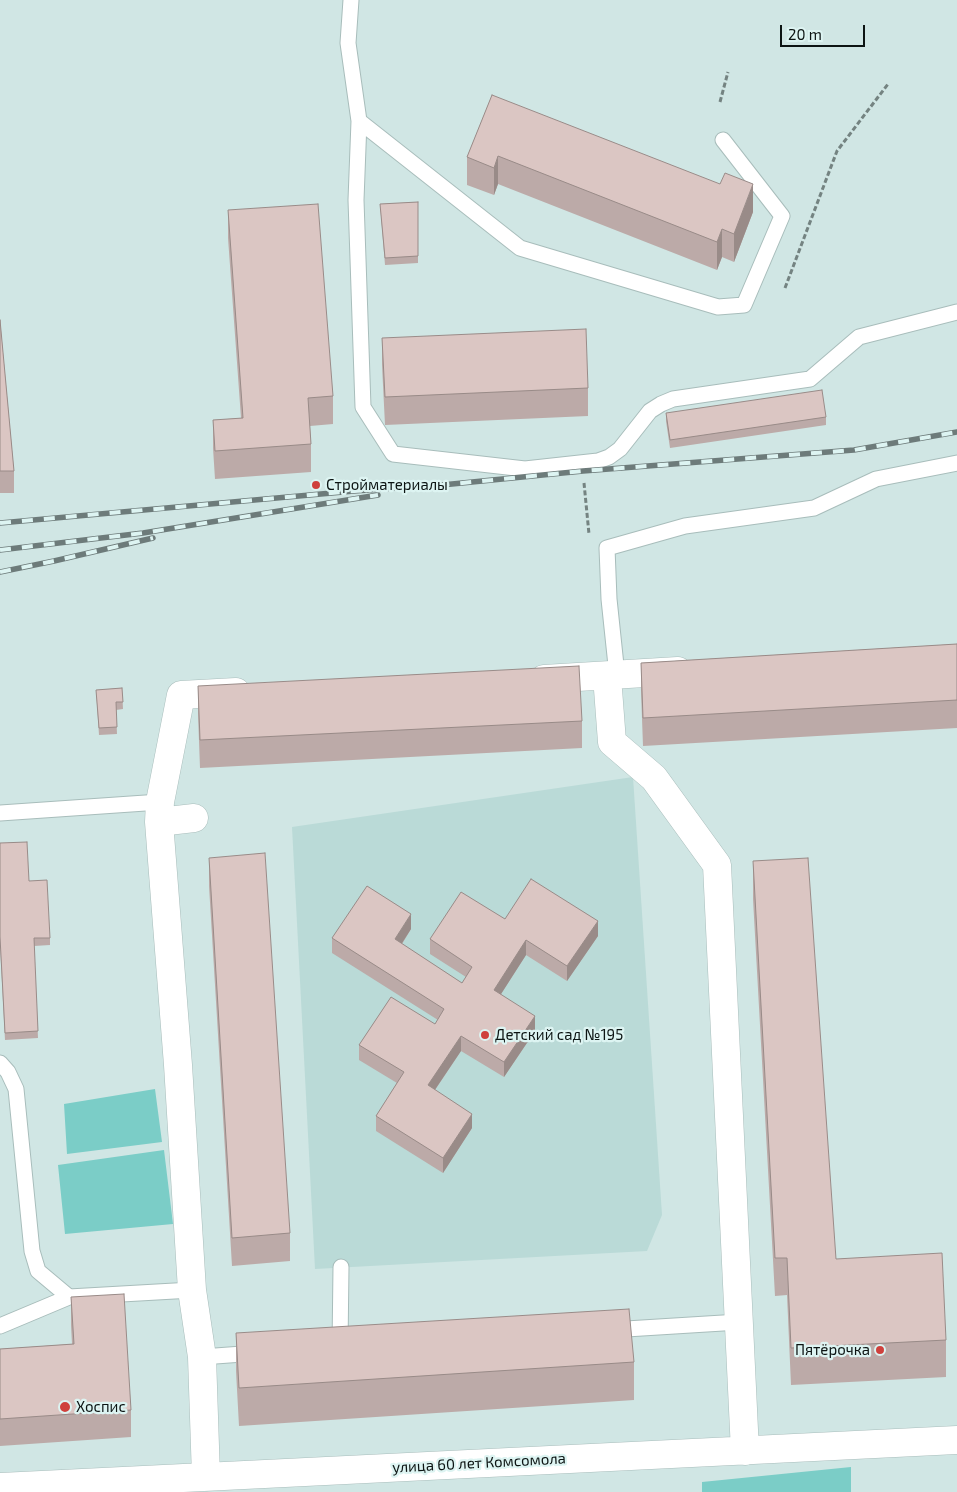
<!DOCTYPE html>
<html>
<head>
<meta charset="utf-8">
<style>
  body { margin:0 }
  #map { position:relative; width:957px; height:1492px; overflow:hidden; background:#d0e6e4; font-family:"Exo 2",sans-serif }
  canvas { display:block }
  .scale { position:absolute; left:780px; top:25px; width:85px; height:22px; box-sizing:border-box; border:2px solid #0c1413; border-top:0; padding-left:6px; font-size:15px; line-height:18px; white-space:nowrap; color:#0c1413; -webkit-text-stroke:4px #ddf4f2; paint-order:stroke }
</style>
</head>
<body>
<div id="map">
<canvas width="957" height="1492"></canvas>
<div class="scale">20 m</div>
</div>
<script>
const ctx = document.querySelector('canvas').getContext('2d');
ctx.lineJoin = 'round';
function paint(path, color) {
  ctx.fillStyle = color;
  ctx.fill(path, 'evenodd');
}
function toPath(rows) {
  const path = new Path2D();
  for (const r of rows) {
    path.moveTo(r[0], r[1]);
    for (let i = 2; i < r.length; i += 2) path.lineTo(r[i], r[i + 1]);
  }
  return path;
}
function stroke(path, color, width, dash) {
  ctx.strokeStyle = color;
  ctx.lineWidth = width;
  ctx.lineCap = dash ? 'butt' : 'round';
  ctx.setLineDash(dash || []);
  ctx.stroke(path);
}
function write(font, color, halo, rows, align = 'center') {
  ctx.font = font + ' "Exo 2",sans-serif';
  ctx.lineWidth = 4.5;
  ctx.setLineDash([]);
  ctx.textBaseline = 'middle';
  ctx.strokeStyle = halo;
  ctx.fillStyle = color;
  for (const [text, x, y, turn = 0] of rows) {
    ctx.save();
    ctx.translate(x, y);
    ctx.rotate((+turn || 0) * Math.PI / 180);
    ctx.textAlign = isNaN(turn) ? turn : align;
    if (halo) ctx.strokeText(text, 0, 0);
    ctx.fillText(text, 0, 0);
    ctx.restore();
  }
}
const built = toPath([
  [633,777,662,1215,647,1251,315,1269,292,827]
]);
const green = toPath([
  [155,1089,162,1142,67,1154,64,1104],
  [164,1150,173,1224,65,1234,58,1165],
  [851,1467,851,1492,702,1492,702,1482]
]);
const path = toPath([
  [720,102,728,72],
  [785,288,837,151,888,84],
  [584,483,589,534]
]);
const lane = toPath([
  [351,0,348,43,359,121,356,200,363,407,393,454,525,469,598,461,609,457,620,449,650,411,661,404,673,399,810,379,859,337,957,312],
  [359,121,520,248,718,307,744,305,782,216,723,140],
  [617,675,609,599,607,548,685,526,814,508,876,479,957,463],
  [0,813,160,802],
  [0,1063,8,1072,16,1089,32,1251,38,1271,69,1297],
  [0,1326,69,1297,192,1290],
  [610,1330,739,1322],
  [340,1347,341,1267],
  [202,1357,256,1353]
]);
const street = toPath([
  [607,676,612,742,654,778,717,865,745,1451],
  [544,679,678,671],
  [159,822,194,818],
  [206,1477,202,1357,192,1290,178,1065,159,822,160,802,181,695,236,692],
  [0,1487,957,1440]
]);
const rail = toPath([
  [0,523,354,491,442,485,583,471,854,450,957,432],
  [0,550,143,533,378,495],
  [0,572,54,561,153,538]
]);
const wall = toPath([
  [492,95,753,212,734,262,722,257,717,270,498,184,494,195,467,185,467,157],
  [418,202,418,263,385,265,380,204],
  [228,210,333,396,333,424,310,426,311,444,311,472,215,479,213,448,213,420,241,418,228,238],
  [0,320,14,471,14,493,0,493],
  [382,338,588,388,588,416,385,425,382,365],
  [666,413,826,417,826,425,670,448,666,421],
  [957,644,957,728,643,746,641,691,641,663],
  [198,686,582,721,582,748,200,768,198,714],
  [122,688,123,709,116,710,117,734,99,735,96,690],
  [0,843,29,881,50,938,50,945,34,946,38,1038,5,1040,0,945],
  [209,858,290,1233,290,1261,232,1266,209,886],
  [753,861,836,1259,946,1340,946,1377,791,1385,787,1295,775,1296,753,899],
  [505,919,598,936,567,981,526,955,501,994,535,1031,504,1077,461,1051,435,1090,472,1128,443,1173,376,1131,376,1116,397,1083,359,1060,359,1045,435,1024,438,1020,332,953,332,938,411,929,402,944,462,983,466,977,430,954,430,939],
  [71,1297,131,1410,131,1437,0,1446,0,1349,72,1344,71,1325],
  [236,1333,634,1362,634,1400,239,1426,236,1371]
]);
const shadedWall = toPath([
  [498,156,498,184,494,195,494,168],
  [753,184,753,212,734,262,734,234],
  [722,229,722,257,717,270,717,242],
  [411,914,411,929,395,954,395,939],
  [598,921,598,936,567,981,567,966],
  [526,940,526,955,494,1005,494,990],
  [535,1016,535,1031,504,1077,504,1062],
  [461,1036,461,1051,428,1100,428,1085],
  [472,1114,472,1128,443,1173,443,1158]
]);
const building = toPath([
  [492,95,720,184,725,173,753,184,734,234,722,229,717,242,498,156,494,168,467,157,492,95],
  [418,202,418,256,385,258,380,204,418,202],
  [318,204,333,396,308,398,311,444,215,451,213,420,243,418,228,210,318,204],
  [0,320,14,471,0,471,0,320],
  [586,329,588,388,385,397,382,338,586,329],
  [822,390,826,417,670,440,666,413,822,390],
  [957,644,957,700,643,718,641,663,957,644],
  [579,666,582,721,200,740,198,686,579,666],
  [122,688,123,702,116,702,117,727,99,728,96,690,122,688],
  [27,842,29,881,47,880,50,938,34,938,38,1031,5,1033,0,937,0,843,27,842],
  [265,853,290,1233,232,1238,209,858,265,853],
  [808,858,836,1259,942,1253,946,1340,791,1348,787,1258,775,1258,753,861,808,858],
  [531,879,598,921,567,966,526,940,494,990,535,1016,504,1062,461,1036,428,1085,472,1114,443,1158,376,1116,404,1072,359,1045,391,997,435,1024,444,1009,332,938,367,886,411,914,395,939,462,983,472,967,430,939,461,892,505,919,531,879],
  [124,1294,131,1410,0,1419,0,1349,74,1344,71,1297,124,1294],
  [629,1309,634,1362,239,1388,236,1333,629,1309]
]);
const markers = [
  [316,485,5,"#cf413d"],
  [485,1035,5,"#cf413d"],
  [880,1350,5,"#cf413d"],
  [65,1407,6,"#cf413d"]
];
const poiNames = [
  ["Стройматериалы",326,485],
  ["Детский сад №195",495,1035],
  ["Пятёрочка",870,1350,"right"],
  ["Хоспис",76,1407]
];
const streetNames = [
  ["улица 60 лет Комсомола",479,1463,-3]
];
paint(built, '#badad7');
paint(green, '#7bcdc7');
stroke(lane, '#a8bdbb', 17);
stroke(street, '#a8bdbb', 29);
stroke(path, '#748381', 3, [5, 2.5]);
stroke(lane, '#fff', 15);
stroke(street, '#fff', 28);
stroke(rail, '#6d7b7a', 5.5);
stroke(rail, '#ddf4f2', 4, [11]);
paint(wall, '#bcaaa8');
paint(shadedWall, '#998b88');
paint(building, '#dbc6c3');
stroke(building, '#998b88', 1);
for (const [x, y, r, color] of markers) {
  const dot = new Path2D();
  dot.arc(x, y, r, 0, 2 * Math.PI);
  ctx.fillStyle = color;
  ctx.fill(dot);
  stroke(dot, '#ddf4f2', 2);
}
write('15px', '#0c1413', '#ddf4f2', poiNames, 'left');
write('15px', '#0c1413', '#ddf4f2', streetNames);
</script>
</body>
</html>
